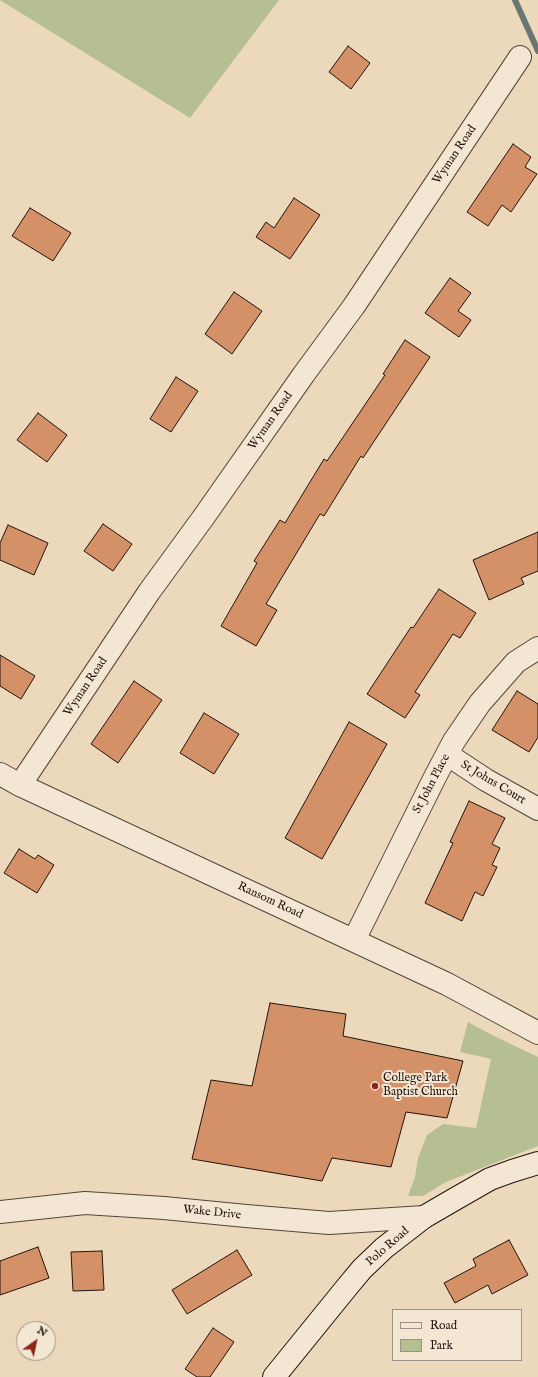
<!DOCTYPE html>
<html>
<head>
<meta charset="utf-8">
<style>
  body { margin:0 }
  #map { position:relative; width:538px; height:1377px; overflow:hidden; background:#ecd8bb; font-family:"IM FELL English",serif }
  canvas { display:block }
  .legend { position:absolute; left:392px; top:1309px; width:130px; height:52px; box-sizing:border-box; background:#f3e6d3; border:1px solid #9f9285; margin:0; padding:5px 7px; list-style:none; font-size:12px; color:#21140f }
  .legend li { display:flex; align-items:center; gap:8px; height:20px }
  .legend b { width:20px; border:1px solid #9f9285 }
  .north { position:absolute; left:16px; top:1321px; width:40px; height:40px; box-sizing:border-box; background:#f3e6d3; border:1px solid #9f9285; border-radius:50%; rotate:33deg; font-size:11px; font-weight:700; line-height:16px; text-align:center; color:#21140f }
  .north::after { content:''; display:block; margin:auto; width:14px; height:18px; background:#8f2418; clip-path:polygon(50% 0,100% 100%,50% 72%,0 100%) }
</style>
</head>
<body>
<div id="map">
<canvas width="538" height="1377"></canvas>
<ul class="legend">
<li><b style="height:5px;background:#f3e6d3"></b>Road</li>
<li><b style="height:11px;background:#b6bf91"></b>Park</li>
</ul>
<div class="north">N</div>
</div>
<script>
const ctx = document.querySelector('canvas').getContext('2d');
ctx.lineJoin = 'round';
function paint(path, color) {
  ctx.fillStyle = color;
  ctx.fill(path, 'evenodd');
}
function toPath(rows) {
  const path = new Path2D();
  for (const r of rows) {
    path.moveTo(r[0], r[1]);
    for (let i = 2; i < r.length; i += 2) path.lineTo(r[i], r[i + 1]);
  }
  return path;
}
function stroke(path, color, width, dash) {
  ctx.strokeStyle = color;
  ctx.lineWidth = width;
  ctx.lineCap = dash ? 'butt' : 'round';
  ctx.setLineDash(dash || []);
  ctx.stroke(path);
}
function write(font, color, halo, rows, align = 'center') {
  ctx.font = font + ' "IM FELL English",serif';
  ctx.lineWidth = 4;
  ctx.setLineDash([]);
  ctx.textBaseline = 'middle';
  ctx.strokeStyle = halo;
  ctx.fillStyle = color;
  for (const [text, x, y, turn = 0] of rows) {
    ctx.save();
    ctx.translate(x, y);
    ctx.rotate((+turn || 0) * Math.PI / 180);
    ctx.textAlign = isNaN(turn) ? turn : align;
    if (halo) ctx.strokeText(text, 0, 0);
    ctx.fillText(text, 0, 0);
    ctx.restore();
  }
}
const green = toPath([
  [0,0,279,0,190,118],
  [468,1022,494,1036,538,1057,538,1146,446,1182,423,1196,408,1196,415,1177,418,1158,427,1135,443,1124,476,1128,491,1059,460,1052]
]);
const stream = toPath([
  [515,0,538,51]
]);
const building = toPath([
  [348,46,370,63,351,89,329,72,348,46],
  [513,144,531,157,525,167,537,174,511,212,502,205,488,226,467,212,513,144],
  [294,198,320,215,290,259,256,237,266,222,274,228,294,198],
  [30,208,71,233,53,261,12,236,30,208],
  [450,278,471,293,458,311,471,320,459,337,425,313,450,278],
  [234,292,262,311,232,354,205,334,234,292],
  [405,340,430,357,363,458,361,456,324,516,320,514,266,604,277,610,256,646,221,626,257,563,254,561,280,520,285,523,324,459,327,461,385,375,383,374,405,340],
  [176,377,198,391,171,432,150,419,176,377],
  [38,413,67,435,47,462,17,440,38,413],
  [103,524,132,544,113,571,84,551,103,524],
  [8,525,48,543,34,575,0,560,0,543,8,525],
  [538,532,538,571,521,578,524,584,489,600,473,560,538,532],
  [439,589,476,613,460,638,453,634,415,692,420,695,405,718,367,694,411,627,413,628,439,589],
  [0,655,35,676,21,699,0,686,0,655],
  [134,681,162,700,118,763,91,744,134,681],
  [517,691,538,704,538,737,529,752,492,730,517,691],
  [204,713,239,734,214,774,180,753,204,713],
  [349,722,387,744,322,859,285,838,349,722],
  [469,801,505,818,492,844,500,848,492,865,497,867,483,896,475,892,462,921,425,903,453,843,450,842,469,801],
  [19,849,35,859,38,855,54,865,37,893,4,873,19,849],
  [270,1003,346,1014,343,1036,463,1061,447,1118,406,1112,391,1167,332,1158,322,1181,192,1159,211,1080,252,1086,270,1003],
  [509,1240,528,1275,492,1294,488,1285,455,1303,444,1283,476,1266,473,1259,509,1240],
  [38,1247,49,1278,0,1295,0,1261,38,1247],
  [237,1250,252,1275,187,1314,172,1290,237,1250],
  [102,1251,104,1290,73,1291,71,1252,102,1251],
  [213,1328,234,1342,210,1377,197,1377,185,1369,213,1328]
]);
const minor = toPath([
  [448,755,486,780,538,809],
  [20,785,149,592,203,518,304,374,354,306,520,57],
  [354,940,435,777,454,741,480,703,516,662,538,648],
  [0,1212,85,1203,164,1208,246,1216,329,1223,424,1217]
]);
const tertiary = toPath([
  [0,774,20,785,447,984,538,1033]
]);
const secondary = toPath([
  [274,1377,347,1287,362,1269,384,1248,424,1217,455,1199,490,1179,512,1171,538,1163]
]);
const markers = [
  [375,1086,4,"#8f2418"]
];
const streetNames = [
  ["Wyman Road",455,155,-56],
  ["Wyman Road",271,421,-55],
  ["Wyman Road",86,687,-56],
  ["St Johns Court",493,783,31],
  ["St John Place",432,784,-62],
  ["Ransom Road",270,901,25],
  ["Wake Drive",212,1213,6],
  ["Polo Road",388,1247,-41]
];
const poiNames = [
  ["College Park",383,1079],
  ["Baptist Church",383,1093]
];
paint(green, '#b6bf91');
stroke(stream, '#697772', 6);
paint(building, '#d49067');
stroke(building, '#21140f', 1);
stroke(minor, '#54453a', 24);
stroke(tertiary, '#54453a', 24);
stroke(secondary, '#21140f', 24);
stroke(minor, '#f3e6d3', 22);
stroke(tertiary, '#f3e6d3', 22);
stroke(secondary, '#f3e6d3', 22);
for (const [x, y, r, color] of markers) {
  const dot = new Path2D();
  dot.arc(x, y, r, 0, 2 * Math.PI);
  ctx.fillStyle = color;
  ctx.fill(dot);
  stroke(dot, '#f3e6d3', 1.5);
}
write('12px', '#21140f', '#f3e6d3', streetNames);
write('12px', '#21140f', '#f3e6d3', poiNames, 'left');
</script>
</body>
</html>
